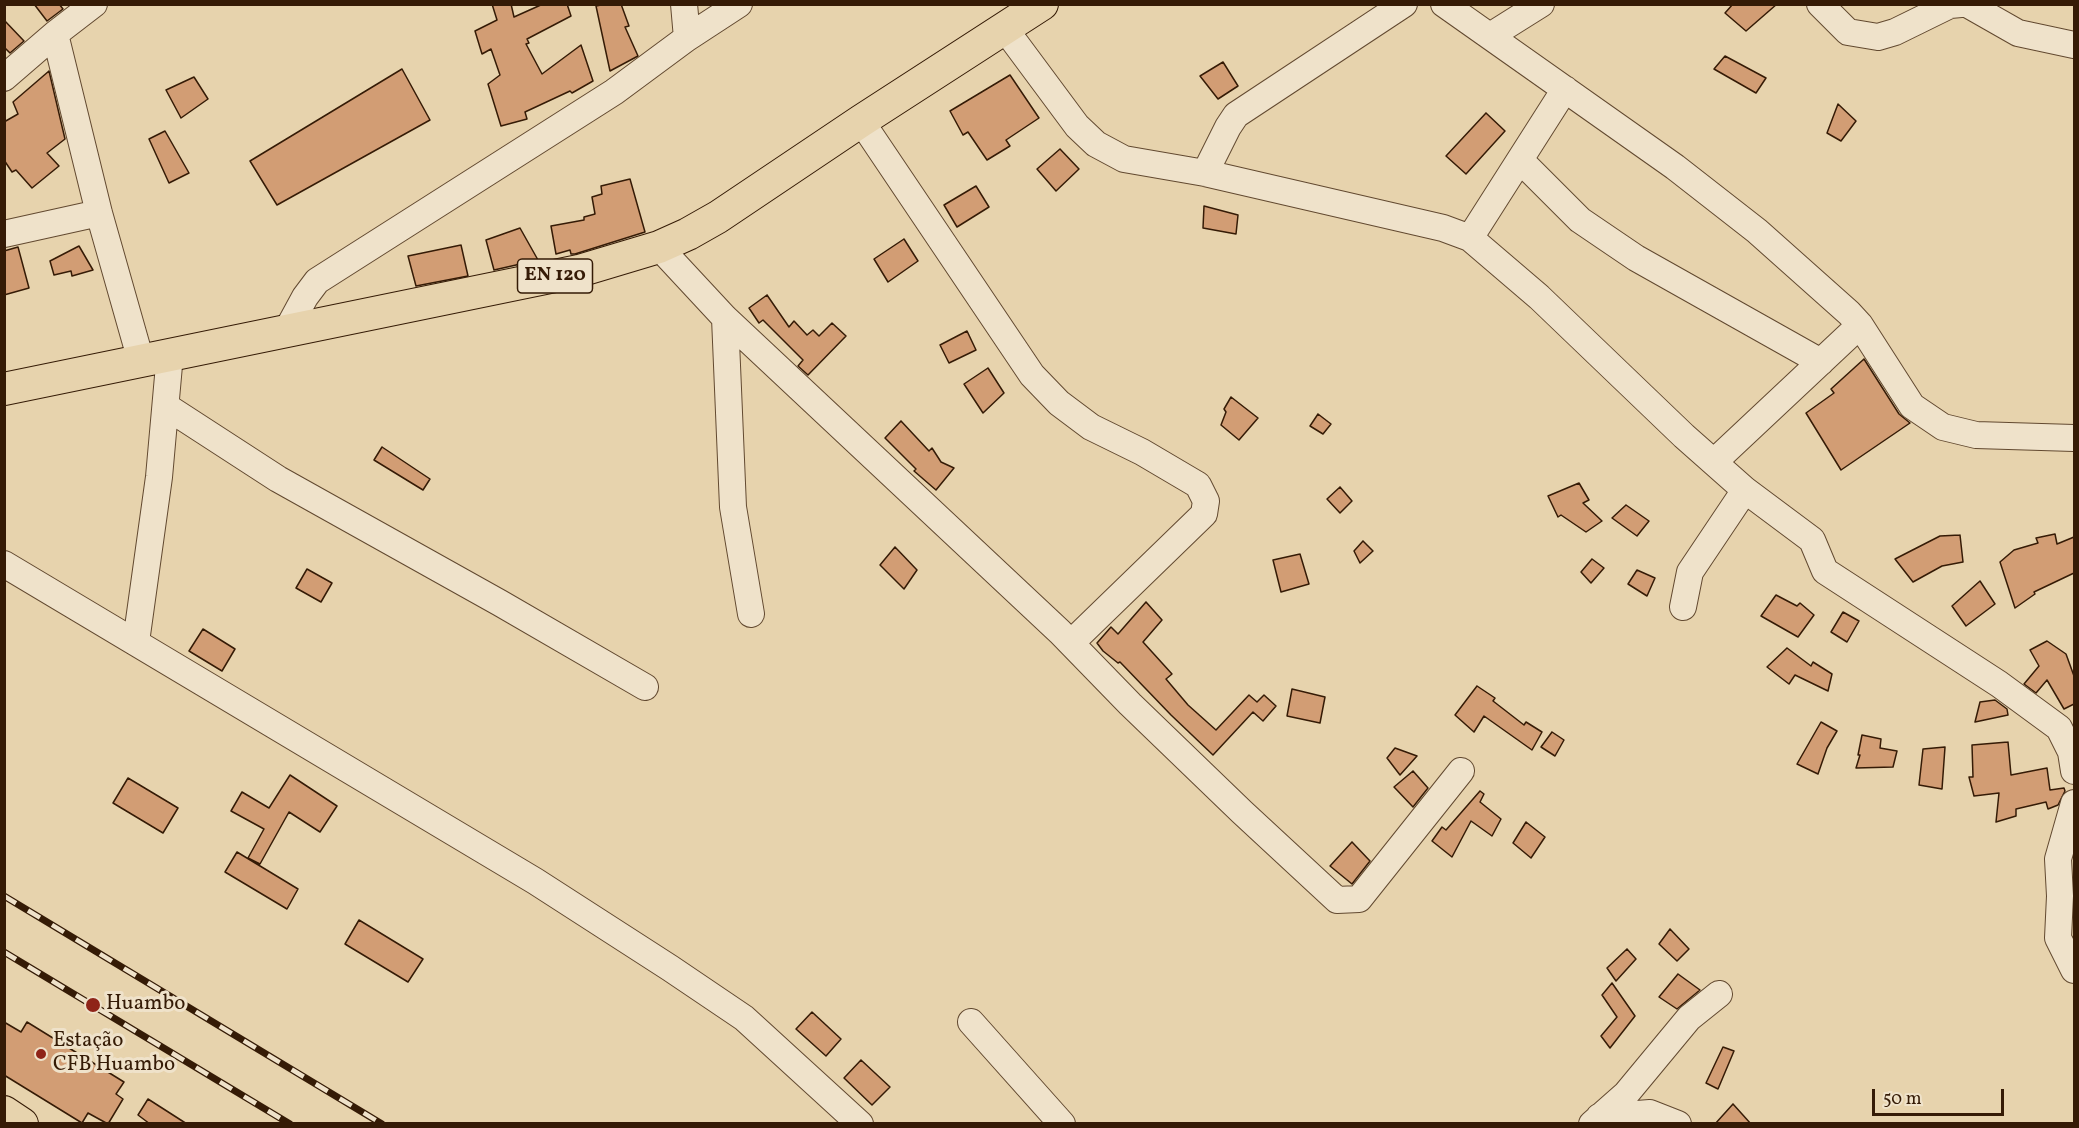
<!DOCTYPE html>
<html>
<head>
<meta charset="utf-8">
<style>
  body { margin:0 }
  #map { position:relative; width:2079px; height:1128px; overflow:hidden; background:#e7d3ad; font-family:Vollkorn,serif }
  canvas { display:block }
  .frame { position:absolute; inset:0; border:6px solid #351b06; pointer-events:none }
  .scale { position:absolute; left:1872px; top:1089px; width:132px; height:27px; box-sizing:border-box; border:3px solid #351b06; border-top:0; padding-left:8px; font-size:18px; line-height:21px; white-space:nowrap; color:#351b06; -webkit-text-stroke:4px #efe2ca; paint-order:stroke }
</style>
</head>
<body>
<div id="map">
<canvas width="2079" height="1128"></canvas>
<div class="frame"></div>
<div class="scale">50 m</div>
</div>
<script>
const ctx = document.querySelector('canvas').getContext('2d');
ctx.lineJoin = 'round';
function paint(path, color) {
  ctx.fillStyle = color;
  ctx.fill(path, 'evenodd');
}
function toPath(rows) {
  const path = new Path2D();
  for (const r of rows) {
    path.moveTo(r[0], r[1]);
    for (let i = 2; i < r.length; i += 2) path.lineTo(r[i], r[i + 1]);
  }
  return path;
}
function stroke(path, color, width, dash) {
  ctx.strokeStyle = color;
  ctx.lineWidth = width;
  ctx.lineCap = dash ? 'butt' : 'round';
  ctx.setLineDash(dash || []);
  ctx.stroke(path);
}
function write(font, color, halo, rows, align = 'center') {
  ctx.font = font + ' Vollkorn,serif';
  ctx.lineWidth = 6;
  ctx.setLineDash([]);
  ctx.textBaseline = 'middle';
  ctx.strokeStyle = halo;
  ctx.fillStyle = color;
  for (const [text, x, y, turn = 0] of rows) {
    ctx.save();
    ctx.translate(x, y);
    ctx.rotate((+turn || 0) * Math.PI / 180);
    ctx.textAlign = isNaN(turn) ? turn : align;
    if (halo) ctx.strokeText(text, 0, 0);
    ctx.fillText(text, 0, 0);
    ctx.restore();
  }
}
const building = toPath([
  [34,4,59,4,63,9,47,21,34,4],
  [492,4,511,4,514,17,543,4,567,4,571,16,527,39,529,43,526,44,542,74,581,45,593,81,572,93,570,91,525,112,527,119,501,126,488,84,500,75,491,49,482,54,475,31,497,20,492,4],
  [606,4,621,4,629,26,625,27,638,56,610,71,596,6,606,4],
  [1733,4,1777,4,1746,31,1725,13,1733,4],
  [4,20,24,41,10,53,4,47,4,20],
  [1725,56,1766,78,1756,93,1714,69,1725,56],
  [1223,62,1238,86,1218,99,1200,76,1223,62],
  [402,69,430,120,277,205,250,161,402,69],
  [49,71,65,139,47,153,59,166,32,188,16,170,12,172,4,160,4,122,18,114,13,102,49,71],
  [1010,75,1039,118,1006,140,1010,146,987,160,968,132,963,135,950,111,1010,75],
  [194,77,208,99,181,118,166,90,194,77],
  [1838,104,1856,121,1841,141,1827,133,1838,104],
  [1486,113,1505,131,1466,174,1446,156,1486,113],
  [165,131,189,173,169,183,149,139,165,131],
  [1060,149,1079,169,1056,191,1037,169,1060,149],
  [630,179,645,232,575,254,571,254,570,250,556,254,551,226,584,220,584,217,595,214,592,197,602,194,601,186,630,179],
  [976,186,989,207,957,227,944,205,976,186],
  [1204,206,1238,215,1236,234,1203,228,1204,206],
  [520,228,538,260,494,270,486,240,520,228],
  [904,239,918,261,888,282,874,259,904,239],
  [461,245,468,276,416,286,408,256,461,245],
  [79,246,93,270,72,276,71,271,54,275,50,261,79,246],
  [18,247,29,288,4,295,4,251,18,247],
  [767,295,789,327,794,321,807,335,813,330,819,336,832,323,846,336,808,375,798,366,803,360,763,320,759,323,749,308,767,295],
  [967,331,976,350,949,363,940,345,967,331],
  [1864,359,1899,414,1910,423,1841,470,1806,413,1834,393,1831,389,1864,359],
  [988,368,1004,393,983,413,964,384,988,368],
  [1231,397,1258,418,1239,440,1221,425,1226,412,1224,409,1231,397],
  [1318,414,1331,424,1323,434,1310,426,1318,414],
  [901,421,929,451,932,448,941,462,954,468,936,490,914,471,916,469,885,438,901,421],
  [382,447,430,479,423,490,374,460,382,447],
  [1579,483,1589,500,1583,503,1602,521,1586,532,1561,515,1558,517,1548,496,1579,483],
  [1340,487,1352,501,1340,513,1327,499,1340,487],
  [1626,505,1649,521,1637,536,1612,518,1626,505],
  [2055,534,2057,544,2074,537,2074,573,2034,592,2035,594,2015,608,2000,562,2014,550,2038,543,2036,538,2055,534],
  [1960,535,1963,562,1942,566,1913,582,1895,559,1940,536,1960,535],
  [1363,541,1373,551,1360,563,1354,551,1363,541],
  [895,547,917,570,904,589,880,565,895,547],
  [1300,554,1309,584,1281,592,1273,560,1300,554],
  [1592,559,1604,568,1591,583,1581,572,1592,559],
  [307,569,332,583,321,602,296,588,307,569],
  [1637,570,1655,578,1647,596,1628,584,1637,570],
  [1980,581,1995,604,1966,626,1952,606,1980,581],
  [1776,595,1797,606,1800,603,1814,615,1798,637,1761,616,1776,595],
  [1146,602,1162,620,1143,642,1172,674,1166,679,1188,705,1216,730,1249,695,1257,702,1264,695,1276,706,1263,721,1253,712,1213,755,1171,715,1120,662,1118,663,1103,651,1097,643,1111,627,1118,634,1146,602],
  [1843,612,1859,621,1847,642,1831,632,1843,612],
  [203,629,235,649,222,671,189,651,203,629],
  [2047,641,2066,654,2074,676,2074,704,2064,709,2047,680,2036,693,2024,684,2039,666,2030,650,2047,641],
  [1787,648,1811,666,1813,662,1832,674,1828,691,1795,675,1789,684,1767,667,1787,648],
  [1477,686,1495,698,1493,701,1524,725,1526,722,1542,732,1532,750,1484,716,1474,732,1455,715,1477,686],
  [1292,689,1325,697,1320,723,1287,716,1292,689],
  [1995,700,2007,709,2008,715,1975,722,1980,702,1995,700],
  [1821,722,1837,731,1827,748,1818,774,1797,764,1821,722],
  [1552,732,1564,740,1555,756,1541,747,1552,732],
  [1862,735,1881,739,1880,748,1897,751,1893,767,1856,768,1860,755,1858,755,1862,735],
  [2008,742,2011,775,2047,768,2050,790,2064,788,2065,791,2058,805,2048,809,2046,802,2016,809,2016,816,1996,822,1999,793,1974,796,1969,777,1973,777,1972,745,2008,742],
  [1945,747,1942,789,1919,785,1923,749,1945,747],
  [1395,748,1417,756,1400,775,1387,758,1395,748],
  [1413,771,1428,788,1413,807,1394,787,1413,771],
  [290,775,337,806,320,832,289,812,260,864,248,858,264,829,231,811,242,792,269,808,290,775],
  [128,778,178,808,163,833,113,803,128,778],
  [1480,791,1484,794,1480,802,1501,819,1492,836,1471,821,1452,857,1432,841,1442,827,1446,830,1480,791],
  [1526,822,1545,837,1531,858,1513,843,1526,822],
  [1352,842,1370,861,1352,884,1330,866,1352,842],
  [237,852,298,889,287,909,225,872,237,852],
  [359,920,423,959,408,982,345,944,359,920],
  [1670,929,1689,949,1677,961,1659,944,1670,929],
  [1627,949,1636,959,1616,981,1607,968,1627,949],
  [1678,974,1700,990,1677,1009,1659,997,1678,974],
  [1612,983,1635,1016,1610,1048,1601,1036,1617,1017,1602,995,1612,983],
  [812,1012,841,1039,826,1056,796,1029,812,1012],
  [4,1022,21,1032,27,1022,124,1082,116,1094,123,1099,108,1124,88,1113,82,1123,4,1075,4,1022],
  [1723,1047,1734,1051,1718,1089,1706,1083,1723,1047],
  [861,1060,890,1087,872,1105,844,1078,861,1060],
  [148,1099,187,1124,150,1124,138,1115,148,1099],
  [1733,1104,1751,1124,1715,1124,1733,1104]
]);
const minor = toPath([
  [684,4,687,38],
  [1444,4,1675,167,1757,231,1849,313,1860,325,1912,406,1943,427,1976,435,2074,438],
  [1820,4,1848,32,1878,37,1895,32,1950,5,1961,4],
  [1967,4,2018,33,2074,45],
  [1005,29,1077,126,1096,144,1124,159,1205,173,1443,228,1470,238,1539,297,1684,436,1745,490,1812,540,1825,571,1999,684,2059,728,2071,752,2074,771],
  [55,34,99,213,141,361],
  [1490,36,1541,4],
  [4,78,55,34,94,4],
  [861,121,1032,375,1059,403,1091,427,1142,452,1198,485,1206,501,1204,514,1071,643],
  [1520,160,1580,220,1636,258,1821,362],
  [1205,173,1228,127,1236,115,1404,4],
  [4,234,99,213],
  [1470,238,1565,89],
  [659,247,725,318,1060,632,1130,704,1242,812,1337,900,1359,899,1461,771],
  [725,318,733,507,751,614],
  [286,332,305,297,317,281,614,92,687,38,739,4],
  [167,407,278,479,500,603,645,687],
  [1714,462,1860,325],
  [4,564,535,881,670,968,744,1018,860,1124],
  [1683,607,1690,572,1745,490],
  [136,642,159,477,170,354],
  [2074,803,2058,859,2060,896,2058,938,2074,970],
  [971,1022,1062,1124],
  [1599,1117,1650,1113,1678,1124],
  [1592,1124,1626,1094,1689,1018,1719,994]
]);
const major = toPath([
  [4,389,579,271,659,247,688,234,718,217,861,121,1042,4],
  [4,1112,22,1124]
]);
const rail = toPath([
  [4,896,382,1124],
  [4,952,290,1124]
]);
const markers = [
  [93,1005,8,"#8f2418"],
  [41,1054,6,"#8f2418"]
];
const shields = [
  [555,276,75]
];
const shieldNames = [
  ["EN 120",555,276]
];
const poiNames = [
  ["Huambo",106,1005],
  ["Estação",53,1042],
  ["CFB Huambo",53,1066]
];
paint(building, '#d29d74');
stroke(building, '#351b06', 1.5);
stroke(minor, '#624930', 28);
stroke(major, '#351b06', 34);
stroke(minor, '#efe2ca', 26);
stroke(major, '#e7d3ad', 32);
stroke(rail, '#351b06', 7);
stroke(rail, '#efe2ca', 4.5, [14]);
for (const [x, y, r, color] of markers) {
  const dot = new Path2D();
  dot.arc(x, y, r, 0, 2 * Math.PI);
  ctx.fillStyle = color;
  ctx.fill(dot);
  stroke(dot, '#efe2ca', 2);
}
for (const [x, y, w] of shields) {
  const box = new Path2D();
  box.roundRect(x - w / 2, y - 17, w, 34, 4.5);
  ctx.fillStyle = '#efe2ca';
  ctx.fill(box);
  stroke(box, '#351b06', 1.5);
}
write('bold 20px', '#351b06', null, shieldNames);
write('21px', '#351b06', '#efe2ca', poiNames, 'left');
</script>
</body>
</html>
